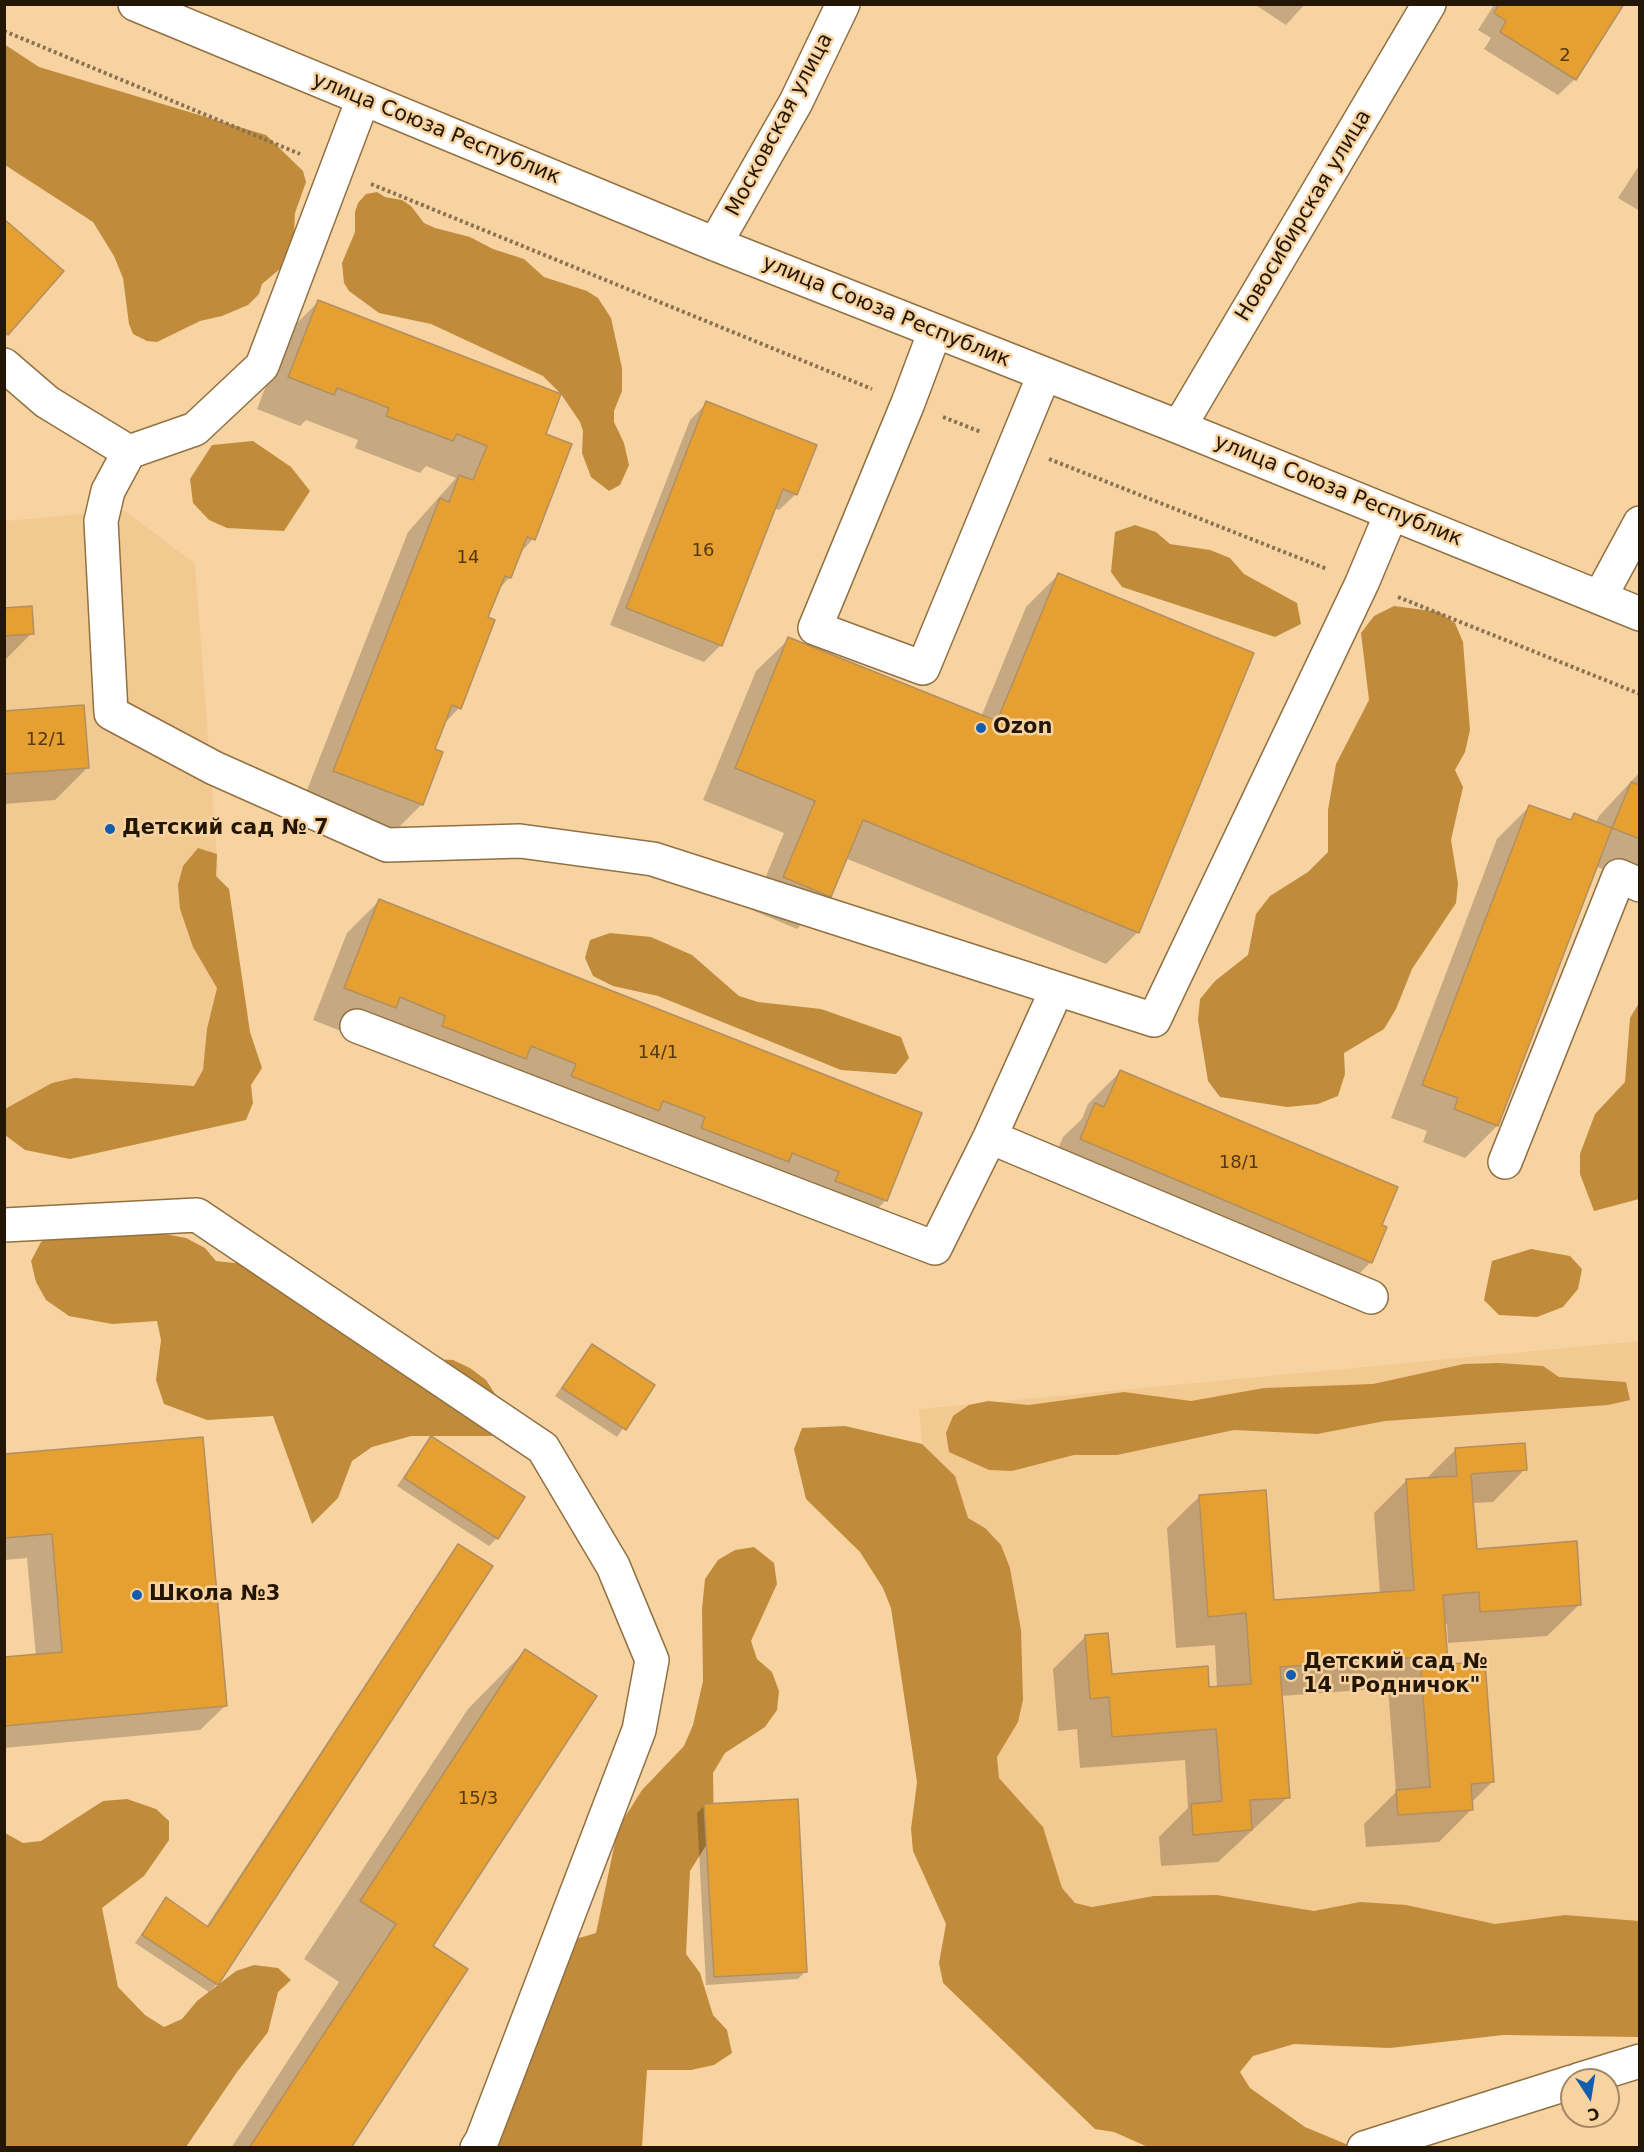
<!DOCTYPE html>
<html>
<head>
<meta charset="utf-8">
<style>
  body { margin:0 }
  #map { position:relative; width:1644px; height:2152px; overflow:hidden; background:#f8d3a2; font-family:"DejaVu Sans",sans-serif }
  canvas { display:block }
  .frame { position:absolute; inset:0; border:6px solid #231604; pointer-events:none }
  .north { position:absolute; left:1560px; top:2068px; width:60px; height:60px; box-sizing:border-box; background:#f8d3a2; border:2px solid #a38763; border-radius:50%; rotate:168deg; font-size:16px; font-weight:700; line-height:24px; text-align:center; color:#231604 }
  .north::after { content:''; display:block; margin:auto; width:21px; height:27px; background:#125dad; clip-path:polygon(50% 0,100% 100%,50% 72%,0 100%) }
</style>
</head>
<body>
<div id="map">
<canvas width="1644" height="2152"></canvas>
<div class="frame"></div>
<div class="north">С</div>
</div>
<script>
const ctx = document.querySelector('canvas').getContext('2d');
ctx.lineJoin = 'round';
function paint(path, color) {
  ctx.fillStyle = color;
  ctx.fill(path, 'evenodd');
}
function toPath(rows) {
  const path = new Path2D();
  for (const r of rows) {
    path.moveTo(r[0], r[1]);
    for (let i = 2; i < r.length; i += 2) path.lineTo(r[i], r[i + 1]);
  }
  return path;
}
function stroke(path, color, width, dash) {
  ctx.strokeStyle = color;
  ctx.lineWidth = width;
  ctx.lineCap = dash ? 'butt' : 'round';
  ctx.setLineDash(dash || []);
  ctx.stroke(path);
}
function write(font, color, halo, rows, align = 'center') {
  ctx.font = font + ' "DejaVu Sans",sans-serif';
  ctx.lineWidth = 5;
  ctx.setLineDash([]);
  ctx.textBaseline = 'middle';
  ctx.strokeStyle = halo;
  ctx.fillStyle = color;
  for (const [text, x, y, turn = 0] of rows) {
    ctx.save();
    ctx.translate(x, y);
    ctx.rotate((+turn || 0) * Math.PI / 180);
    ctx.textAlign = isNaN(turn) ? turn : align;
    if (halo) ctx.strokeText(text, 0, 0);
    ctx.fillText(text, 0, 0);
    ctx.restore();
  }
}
const built = toPath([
  [124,510,195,564,235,1094,5,1113,5,521],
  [1639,1341,1639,1940,974,2003,919,1409]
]);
const forest = toPath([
  [4,44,39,67,266,135,303,171,306,182,295,213,293,253,287,263,262,284,259,294,248,305,222,316,200,321,157,342,147,341,133,334,129,324,123,278,114,256,93,222,5,165],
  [377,192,385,197,402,200,411,206,424,223,435,228,470,237,493,249,524,259,544,277,587,291,598,298,611,318,622,368,622,391,614,411,614,422,624,443,629,465,620,485,609,491,591,477,582,453,583,431,580,422,561,394,543,376,431,324,379,313,349,291,344,283,342,263,355,232,355,212,358,203,366,194],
  [253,441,291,467,310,491,284,531,227,528,209,520,193,503,190,479,212,445],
  [1135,525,1156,532,1170,544,1210,550,1230,558,1244,574,1297,603,1301,624,1275,637,1122,587,1111,572,1115,532],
  [1394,606,1439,612,1455,623,1463,642,1470,730,1465,752,1455,770,1463,787,1451,840,1458,883,1456,903,1412,969,1396,1009,1384,1029,1344,1053,1345,1074,1338,1096,1318,1104,1287,1107,1220,1097,1208,1081,1198,1020,1200,999,1215,981,1248,955,1256,914,1270,896,1308,872,1328,852,1328,810,1336,764,1369,700,1361,633,1374,616],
  [198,848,217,854,216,876,229,889,250,1032,262,1068,251,1085,253,1103,246,1120,70,1159,25,1150,5,1135,5,1109,52,1083,74,1078,194,1086,203,1070,207,1029,217,988,193,947,180,909,178,885,183,866],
  [610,933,651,937,692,955,739,996,758,1002,821,1009,901,1037,909,1058,896,1074,841,1070,658,996,613,986,593,976,585,958,590,940],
  [1639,1003,1639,1199,1594,1211,1580,1174,1580,1154,1595,1114,1625,1082,1630,1018],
  [105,1223,186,1238,205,1248,216,1261,253,1265,407,1358,453,1360,470,1368,486,1380,497,1397,502,1418,497,1436,411,1436,372,1447,352,1461,338,1498,312,1524,273,1416,207,1420,164,1404,156,1380,161,1340,157,1321,112,1324,69,1316,46,1300,36,1282,31,1261,41,1242,59,1233],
  [1531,1249,1570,1256,1582,1269,1578,1289,1563,1307,1537,1317,1499,1315,1484,1300,1492,1261],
  [1499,1363,1543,1366,1559,1377,1626,1382,1630,1400,1608,1405,1385,1421,1317,1434,1234,1430,1117,1455,1074,1455,1012,1471,989,1470,949,1452,946,1433,953,1416,969,1405,988,1401,1029,1405,1124,1392,1191,1401,1264,1388,1373,1384,1464,1364],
  [845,1426,922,1444,955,1476,968,1518,985,1528,1001,1545,1010,1568,1021,1630,1023,1700,1018,1722,997,1757,999,1778,1043,1827,1062,1888,1075,1903,1092,1907,1154,1896,1217,1895,1314,1911,1360,1902,1406,1905,1495,1924,1565,1915,1639,1921,1639,2037,1503,2035,1390,2048,1294,2044,1253,2056,1240,2072,1250,2088,1305,2127,1353,2147,1148,2147,1114,2132,1095,2129,943,1983,939,1963,946,1924,913,1851,911,1829,917,1782,891,1608,883,1588,860,1552,806,1499,794,1449,802,1428],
  [754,1547,774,1563,777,1584,751,1641,757,1659,772,1672,779,1691,777,1710,765,1727,725,1753,713,1773,714,1833,690,1871,686,1954,700,1973,713,2015,727,2030,732,2053,714,2065,691,2070,647,2070,642,2147,481,2148,482,2140,522,2085,559,1944,596,1933,618,1828,642,1790,684,1746,693,1725,703,1681,702,1609,705,1579,718,1560,735,1550],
  [127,1799,156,1809,169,1821,169,1840,144,1876,102,1908,118,1987,145,2015,164,2027,182,2019,197,2001,236,1971,254,1965,278,1968,291,1980,278,1992,268,2032,237,2072,186,2147,6,2148,5,1833,23,1843,41,1841,103,1801]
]);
const shadow = toPath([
  [1254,4,1305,4,1286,25],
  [1622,4,1575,79,1558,95,1484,49,1491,38,1478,30,1494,5],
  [1640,164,1640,211,1618,198],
  [318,302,544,435,533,539,520,553,510,577,498,590,486,618,459,708,444,724,433,750,422,804,390,836,302,803,408,532,456,478,426,466,420,473,355,448,358,440,306,420,300,426,257,409,286,334],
  [707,403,796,494,779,510,774,508,721,645,704,662,610,625,690,420],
  [1058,575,1138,932,1106,964,845,858,830,896,797,929,752,910,784,833,703,800,756,671,789,639,981,717,1026,607],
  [4,610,32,633,4,661],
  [4,712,87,768,55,800,4,804],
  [1640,772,1640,884,1595,866,1497,1126,1465,1158,1423,1142,1427,1131,1391,1118,1497,839,1530,806,1568,821,1574,815,1596,823,1599,816],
  [379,901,920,1114,886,1200,854,1233,313,1020,347,933],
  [1120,1072,1380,1226,1371,1262,1339,1294,1048,1172,1063,1137,1082,1119,1088,1104],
  [592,1345,653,1386,617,1437,555,1396],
  [431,1438,497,1538,489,1546,397,1486],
  [1455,1450,1525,1469,1493,1502,1472,1503,1475,1550,1580,1604,1547,1636,1448,1643,1447,1624,1444,1624,1447,1666,1492,1782,1471,1803,1471,1810,1439,1842,1366,1847,1364,1824,1396,1792,1388,1688,1281,1696,1288,1797,1218,1862,1161,1866,1159,1837,1188,1808,1185,1760,1080,1768,1077,1729,1058,1731,1053,1669,1086,1636,1110,1675,1217,1688,1215,1645,1176,1648,1167,1528,1200,1496,1272,1602,1380,1594,1374,1513,1406,1481,1426,1479],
  [4,1456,225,1706,200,1730,4,1748,4,1659,36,1656,27,1558,4,1560],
  [459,1546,217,1984,209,1992,135,1943,166,1899,206,1927,451,1554],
  [525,1651,431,1947,349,2148,231,2148,339,1982,304,1959,468,1709],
  [705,1805,806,1971,798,1979,706,1985,697,1813]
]);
const building = toPath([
  [1499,4,1624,4,1576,80,1500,32,1506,21,1494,13,1499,4],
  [4,219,64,271,8,335,4,332,4,219],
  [318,300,561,394,546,434,572,444,535,540,527,537,511,578,505,576,488,617,495,620,461,709,452,705,435,749,443,752,423,805,333,771,440,498,449,502,459,475,473,480,487,446,457,434,453,441,386,416,389,408,337,388,334,395,288,377,318,300],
  [706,401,817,445,797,495,783,489,722,646,626,608,706,401],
  [1058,573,1254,653,1139,933,863,820,831,897,783,877,815,801,735,768,788,637,997,721,1058,573],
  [32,606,34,634,4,636,4,608,32,606],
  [84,705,89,768,4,774,4,711,84,705],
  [1631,782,1640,785,1640,839,1612,828,1631,782],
  [1529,805,1571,820,1574,813,1612,828,1498,1126,1454,1109,1458,1098,1422,1085,1529,805],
  [379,899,922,1113,887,1201,835,1181,839,1172,792,1153,789,1162,701,1128,705,1117,663,1101,659,1111,571,1076,576,1064,531,1046,526,1059,442,1026,445,1016,400,997,396,1008,344,988,379,899],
  [1120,1070,1398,1187,1382,1225,1387,1227,1372,1263,1080,1139,1095,1103,1104,1107,1120,1070],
  [592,1344,655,1385,626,1430,562,1388,592,1344],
  [431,1436,525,1497,498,1539,404,1478,431,1436],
  [203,1437,227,1706,4,1726,4,1657,62,1652,52,1534,4,1538,4,1454,203,1437],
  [1525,1443,1527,1470,1471,1474,1477,1549,1577,1541,1581,1605,1480,1612,1479,1592,1443,1595,1448,1664,1485,1662,1494,1782,1471,1784,1473,1810,1398,1815,1396,1790,1430,1787,1420,1657,1280,1667,1290,1798,1250,1800,1252,1830,1193,1835,1191,1804,1222,1801,1216,1729,1112,1737,1109,1697,1090,1699,1085,1635,1108,1633,1112,1674,1208,1666,1209,1687,1251,1684,1246,1613,1208,1617,1199,1495,1266,1490,1274,1600,1414,1590,1406,1479,1457,1476,1455,1448,1525,1443],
  [458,1544,493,1566,218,1985,142,1935,166,1897,208,1927,458,1544],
  [525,1649,597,1696,433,1946,468,1969,351,2148,249,2148,396,1924,360,1901,525,1649],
  [798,1799,807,1972,714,1977,704,1804,798,1799]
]);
const path = toPath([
  [4,31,300,154],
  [371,184,872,389],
  [943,417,981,432],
  [1049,459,1327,569],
  [1398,597,1640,694]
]);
const minor = toPath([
  [135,4,715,244,1179,427,1640,614],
  [363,99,262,366,195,429,129,452,108,491,101,521,111,713,214,768,387,845,520,841,653,859,1154,1020,1362,583,1391,514],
  [715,244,796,102,843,4],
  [935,331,908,403,815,628,923,668,1044,375],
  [4,365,47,402,129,452],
  [1179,427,1429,4],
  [1600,597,1640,523],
  [357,1026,935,1248,990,1137,1057,989],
  [990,1137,1371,1297],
  [1505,1162,1619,876,1640,885],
  [4,1225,197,1215,543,1448,613,1566,652,1660,639,1730,482,2140,477,2148],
  [1578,2080,1640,2061],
  [1364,2148,1572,2082]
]);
const markers = [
  [981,728,6,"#125dad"],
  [110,829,6,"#125dad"],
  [137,1595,6,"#125dad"],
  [1291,1675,6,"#125dad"]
];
const numberNames = [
  ["2",1565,56],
  ["16",703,551],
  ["14",468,558],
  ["12/1",46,740],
  ["14/1",658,1053],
  ["18/1",1239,1163],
  ["15/3",478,1799]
];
const streetNames = [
  ["Московская улица",780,125,-62],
  ["улица Союза Республик",436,129,22],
  ["Новосибирская улица",1304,216,-59],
  ["улица Союза Республик",886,312,22],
  ["улица Союза Республик",1338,491,22]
];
const poiNames = [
  ["Ozon",993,728],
  ["Детский сад № 7",122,829],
  ["Школа №3",149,1595],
  ["Детский сад №",1303,1663],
  ["14 \"Родничок\"",1303,1687]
];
paint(built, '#f3c992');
paint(forest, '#c08b3b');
paint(shadow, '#0003');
paint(building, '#e5a031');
stroke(building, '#b28f61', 1.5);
stroke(minor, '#917042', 36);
stroke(path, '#8a7150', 4, [3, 3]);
stroke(minor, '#fff', 33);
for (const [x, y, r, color] of markers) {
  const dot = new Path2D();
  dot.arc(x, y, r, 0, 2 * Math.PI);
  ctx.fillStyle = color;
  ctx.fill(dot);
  stroke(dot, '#f8d3a2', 2);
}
write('18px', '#54380f', null, numberNames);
write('21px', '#231604', '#f8d3a2', streetNames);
write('bold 21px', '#231604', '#f8d3a2', poiNames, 'left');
</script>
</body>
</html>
